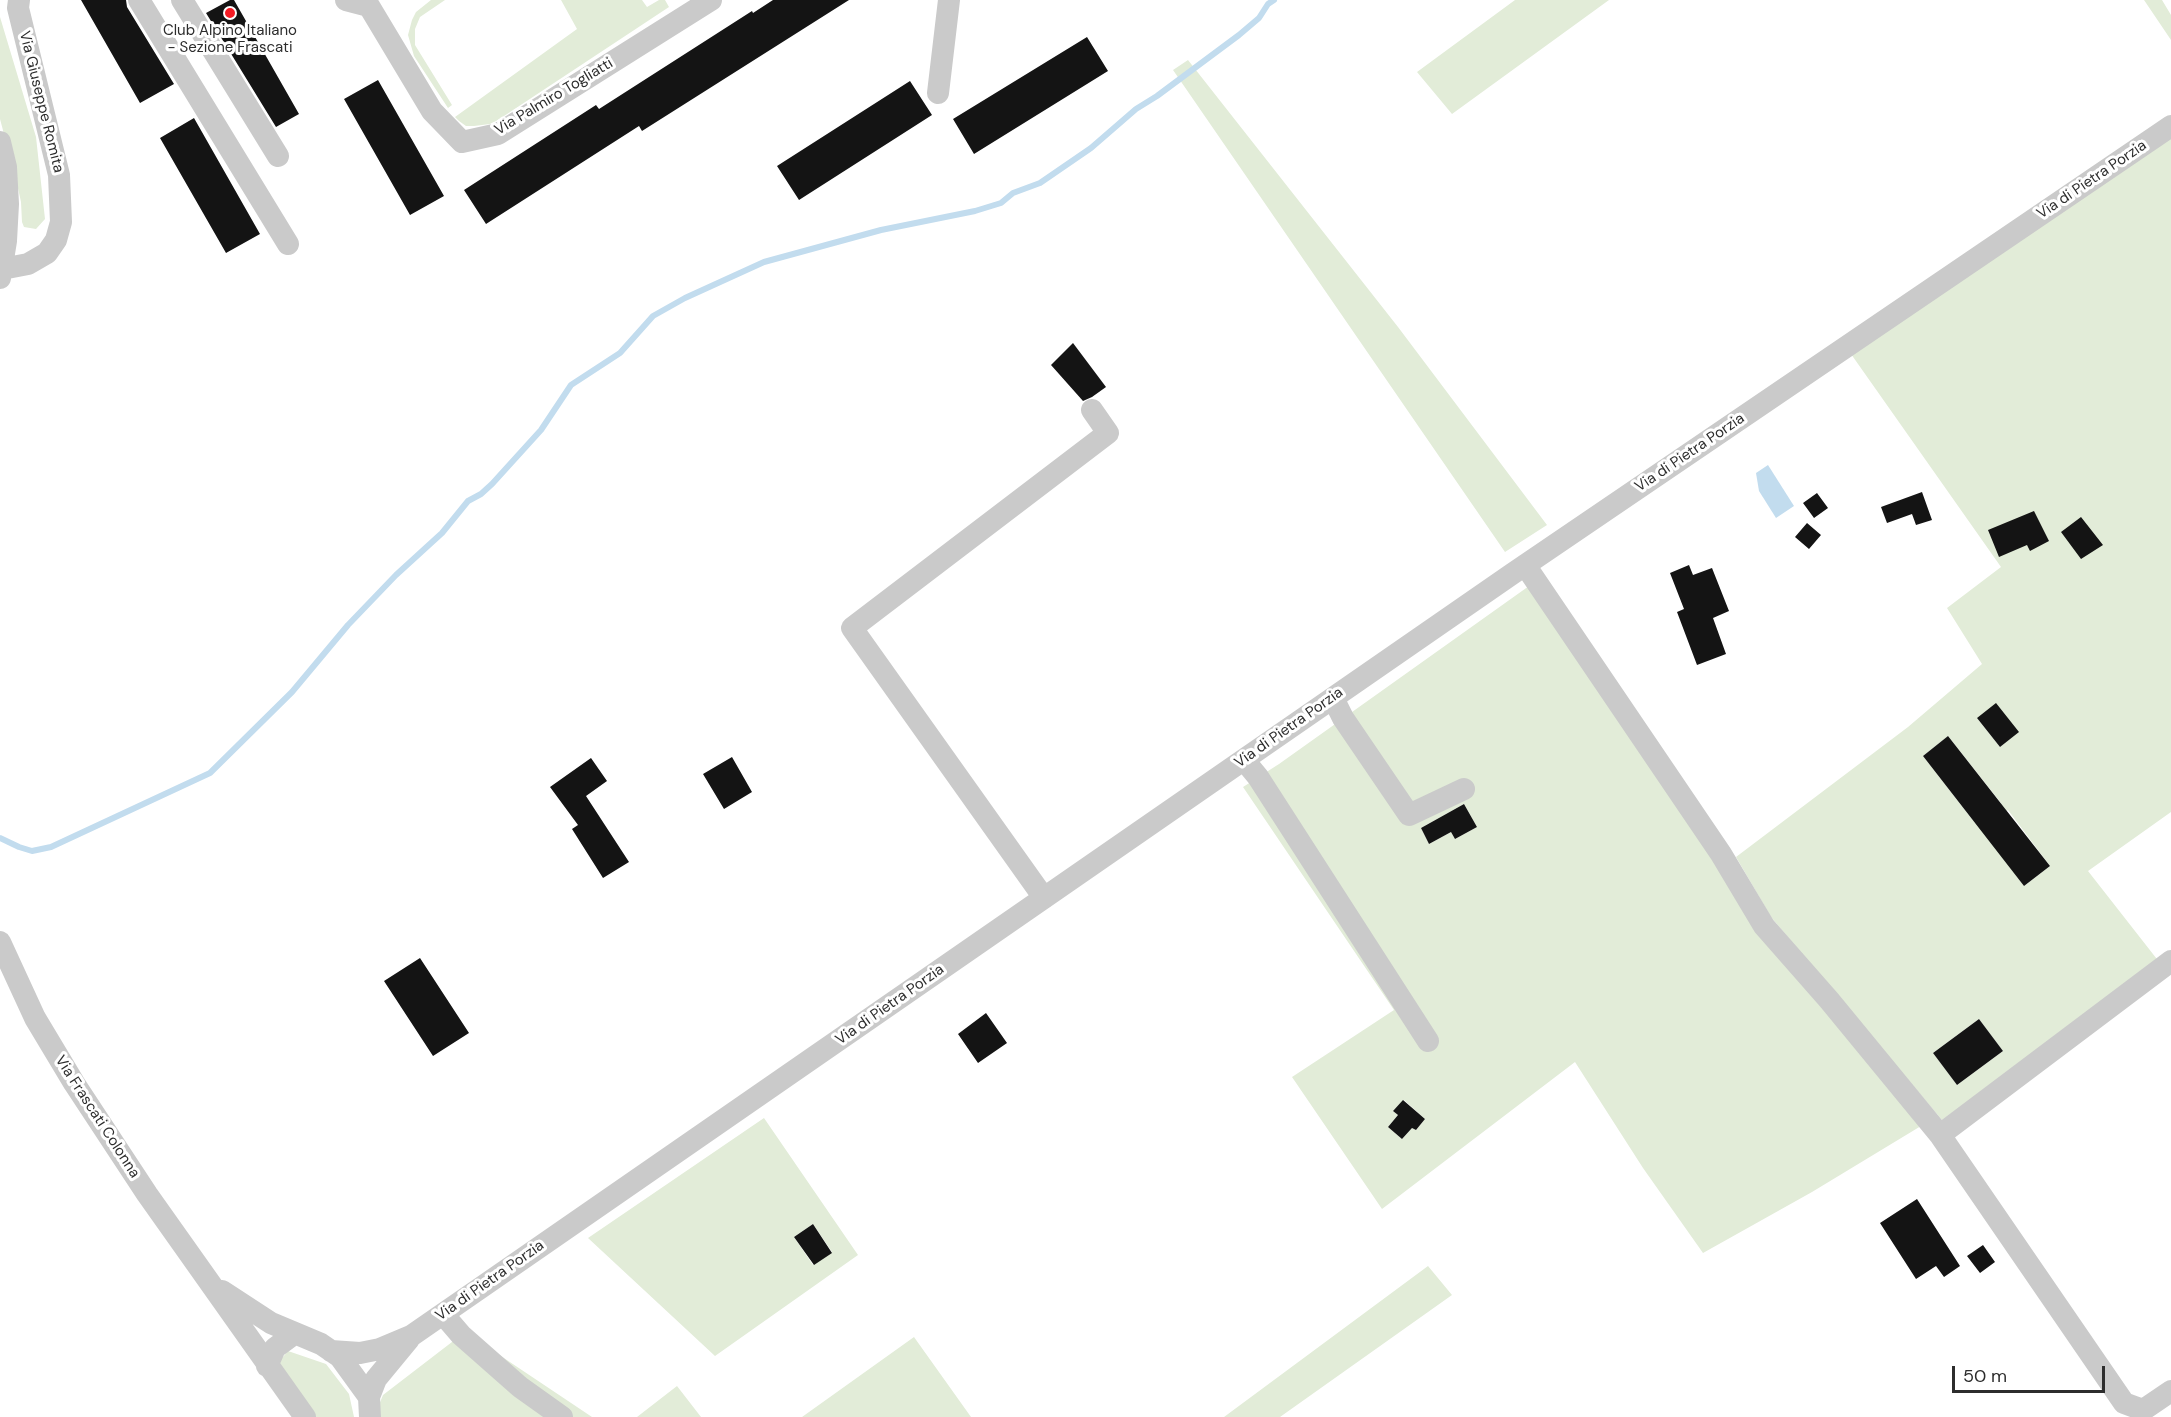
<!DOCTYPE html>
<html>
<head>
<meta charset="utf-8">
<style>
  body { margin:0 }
  #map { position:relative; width:2171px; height:1417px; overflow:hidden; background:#fff; font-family:"DM Sans",sans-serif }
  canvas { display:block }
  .scale { position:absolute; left:1952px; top:1366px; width:153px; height:27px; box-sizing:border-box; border:3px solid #2d2d2d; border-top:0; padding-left:8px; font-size:18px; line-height:21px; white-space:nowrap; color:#2d2d2d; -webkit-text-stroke:4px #fff; paint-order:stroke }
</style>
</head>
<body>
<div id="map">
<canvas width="2171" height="1417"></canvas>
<div class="scale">50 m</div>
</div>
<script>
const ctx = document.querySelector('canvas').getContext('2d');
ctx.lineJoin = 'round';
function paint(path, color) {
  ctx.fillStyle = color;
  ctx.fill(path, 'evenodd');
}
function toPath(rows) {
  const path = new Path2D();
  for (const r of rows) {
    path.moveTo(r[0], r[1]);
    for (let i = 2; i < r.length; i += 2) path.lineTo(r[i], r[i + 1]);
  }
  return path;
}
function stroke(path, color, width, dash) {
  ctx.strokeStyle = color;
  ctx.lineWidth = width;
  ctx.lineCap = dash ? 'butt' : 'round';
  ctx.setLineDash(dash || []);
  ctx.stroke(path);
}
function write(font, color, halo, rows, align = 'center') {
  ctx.font = font + ' "DM Sans",sans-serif';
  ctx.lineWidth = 6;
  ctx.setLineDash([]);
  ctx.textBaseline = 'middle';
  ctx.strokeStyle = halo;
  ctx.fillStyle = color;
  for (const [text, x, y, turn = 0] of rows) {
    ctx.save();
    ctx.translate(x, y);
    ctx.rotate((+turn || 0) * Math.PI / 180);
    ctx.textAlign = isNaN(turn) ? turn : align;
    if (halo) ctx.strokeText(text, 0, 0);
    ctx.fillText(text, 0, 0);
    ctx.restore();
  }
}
const green = toPath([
  [431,0,445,0,420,17,415,29,415,45,452,105,448,108,414,56,408,35,412,20,416,12],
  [561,0,642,0,647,7,659,0,665,0,669,7,498,120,490,124,474,126,466,126,459,121,455,117,577,29],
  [1515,0,1609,0,1452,114,1417,72],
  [2144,0,2162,0,2171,15,2171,40],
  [0,17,36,137,45,219,36,229,24,227,22,222,21,202,16,179,0,119],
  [1188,60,1398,327,1547,525,1505,552,1173,70],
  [2171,135,2171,812,2088,871,2160,963,1942,1120,1771,917,1736,857,1908,727,1982,664,1947,608,2001,567,1851,354],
  [1977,718,2018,732,2000,747],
  [1948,736,2001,803,1975,823,1923,756],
  [2008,810,2050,866,2024,886,1982,829],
  [1979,1019,2003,1051,1957,1085,1933,1053],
  [1529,586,1921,1126,1812,1192,1703,1253,1643,1168,1575,1062,1382,1209,1292,1077,1394,1010,1243,787,1279,764],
  [1464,804,1477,827,1455,839,1451,832,1429,844,1421,828],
  [1404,1100,1425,1119,1416,1130,1412,1128,1402,1139,1388,1127,1398,1115,1393,1111],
  [764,1118,858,1255,715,1356,588,1238],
  [813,1224,832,1252,813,1265,794,1237],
  [1428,1266,1452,1295,1280,1417,1224,1417],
  [465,1332,592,1417,374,1417,383,1395],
  [914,1337,971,1417,802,1417],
  [288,1351,326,1364,349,1394,354,1417,311,1417,277,1364],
  [677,1386,701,1417,637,1417]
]);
const water = toPath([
  [1768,465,1794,506,1776,518,1759,491,1756,473]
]);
const stream = toPath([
  [0,838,19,847,32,851,51,847,210,773,292,692,348,625,396,575,442,533,468,501,481,494,492,484,541,430,571,385,620,353,653,316,685,298,764,262,881,230,975,211,1001,203,1013,193,1040,183,1091,148,1136,109,1157,96,1239,35,1259,18,1268,4,1274,0]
]);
const building = toPath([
  [81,0,126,0,127,7,174,84,140,103],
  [230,0,234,0,299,114,276,127,206,13],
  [773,0,849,0,642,131,639,126,486,224,464,190,596,105,599,109,752,11,753,13],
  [1087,37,1108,71,974,154,953,119],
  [378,80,444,196,410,215,344,99],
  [910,81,932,115,799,200,777,166],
  [194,118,260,234,226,253,160,138],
  [1073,343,1106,387,1092,397,1083,401,1051,365],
  [1922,492,1932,520,1916,525,1912,514,1887,523,1881,507],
  [1817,493,1828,508,1814,518,1803,503],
  [2034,511,2049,541,2030,551,2027,545,1999,557,1988,530],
  [2081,517,2103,545,2081,559,2061,532],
  [1807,523,1821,535,1809,549,1795,537],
  [1689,565,1693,575,1712,568,1729,611,1713,618,1726,654,1697,665,1677,612,1684,609,1670,573],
  [1996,703,2019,732,2000,747,1977,718],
  [1948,736,2050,866,2024,886,1923,756],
  [732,757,752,792,724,809,703,774],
  [591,758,607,781,586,796,629,862,603,878,572,829,578,825,550,787],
  [1464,804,1477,827,1455,839,1451,832,1429,844,1421,828],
  [420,958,469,1033,433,1056,384,981],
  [986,1013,1007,1043,978,1063,958,1034],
  [1979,1019,2003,1051,1957,1085,1933,1053],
  [1403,1100,1425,1119,1416,1130,1412,1128,1402,1139,1388,1127,1398,1115,1393,1111],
  [1917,1199,1960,1266,1944,1277,1936,1266,1916,1279,1880,1223],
  [813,1224,832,1253,814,1265,794,1237],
  [1983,1245,1995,1262,1980,1273,1967,1256]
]);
const minor = toPath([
  [139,0,288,244],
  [182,0,278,156],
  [346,0,369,6,432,111,462,142,498,134,711,0],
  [938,93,949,0],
  [0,142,6,167,8,204,6,241,0,278],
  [2,269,28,264,47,253,56,240,61,222,59,175,18,8,19,0],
  [1525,565,1721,854,1764,926,1829,1000,1940,1135,2124,1403,2143,1410,2171,1391],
  [1333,698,1343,718,1409,815,1464,789],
  [1244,760,1258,777,1428,1041],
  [1044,898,852,628,1108,433,1092,410],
  [0,942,35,1018,74,1083,147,1194,305,1417],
  [1940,1135,2171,961],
  [222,1291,271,1323,321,1344,340,1357,369,1397,370,1417],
  [443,1314,461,1335,520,1387,562,1417],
  [331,1351,360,1353,380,1349,411,1336,1512,574,2171,126],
  [267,1366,275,1348,294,1334],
  [369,1397,376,1379,409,1339]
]);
const markers = [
  [230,13,6,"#f61c25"]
];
const poiNames = [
  ["Club Alpino Italiano",230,31],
  ["- Sezione Frascati",230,48]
];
const streetNames = [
  ["Via Palmiro Togliatti",554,97,-31],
  ["Via Giuseppe Romita",41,102,76],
  ["Via di Pietra Porzia",2092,180,-34],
  ["Via di Pietra Porzia",1690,453,-34],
  ["Via di Pietra Porzia",1289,728,-35],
  ["Via di Pietra Porzia",890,1005,-35],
  ["Via Frascati Colonna",97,1117,57],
  ["Via di Pietra Porzia",490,1281,-35]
];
paint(green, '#e2ecd8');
paint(water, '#c2dcee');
stroke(stream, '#c2dcee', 6);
paint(building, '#141414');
stroke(minor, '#cacaca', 22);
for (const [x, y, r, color] of markers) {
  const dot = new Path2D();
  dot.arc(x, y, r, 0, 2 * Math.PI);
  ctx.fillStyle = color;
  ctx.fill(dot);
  stroke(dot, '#fff', 2);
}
write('15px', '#2d2d2d', '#fff', poiNames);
write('15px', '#2d2d2d', '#fff', streetNames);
</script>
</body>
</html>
